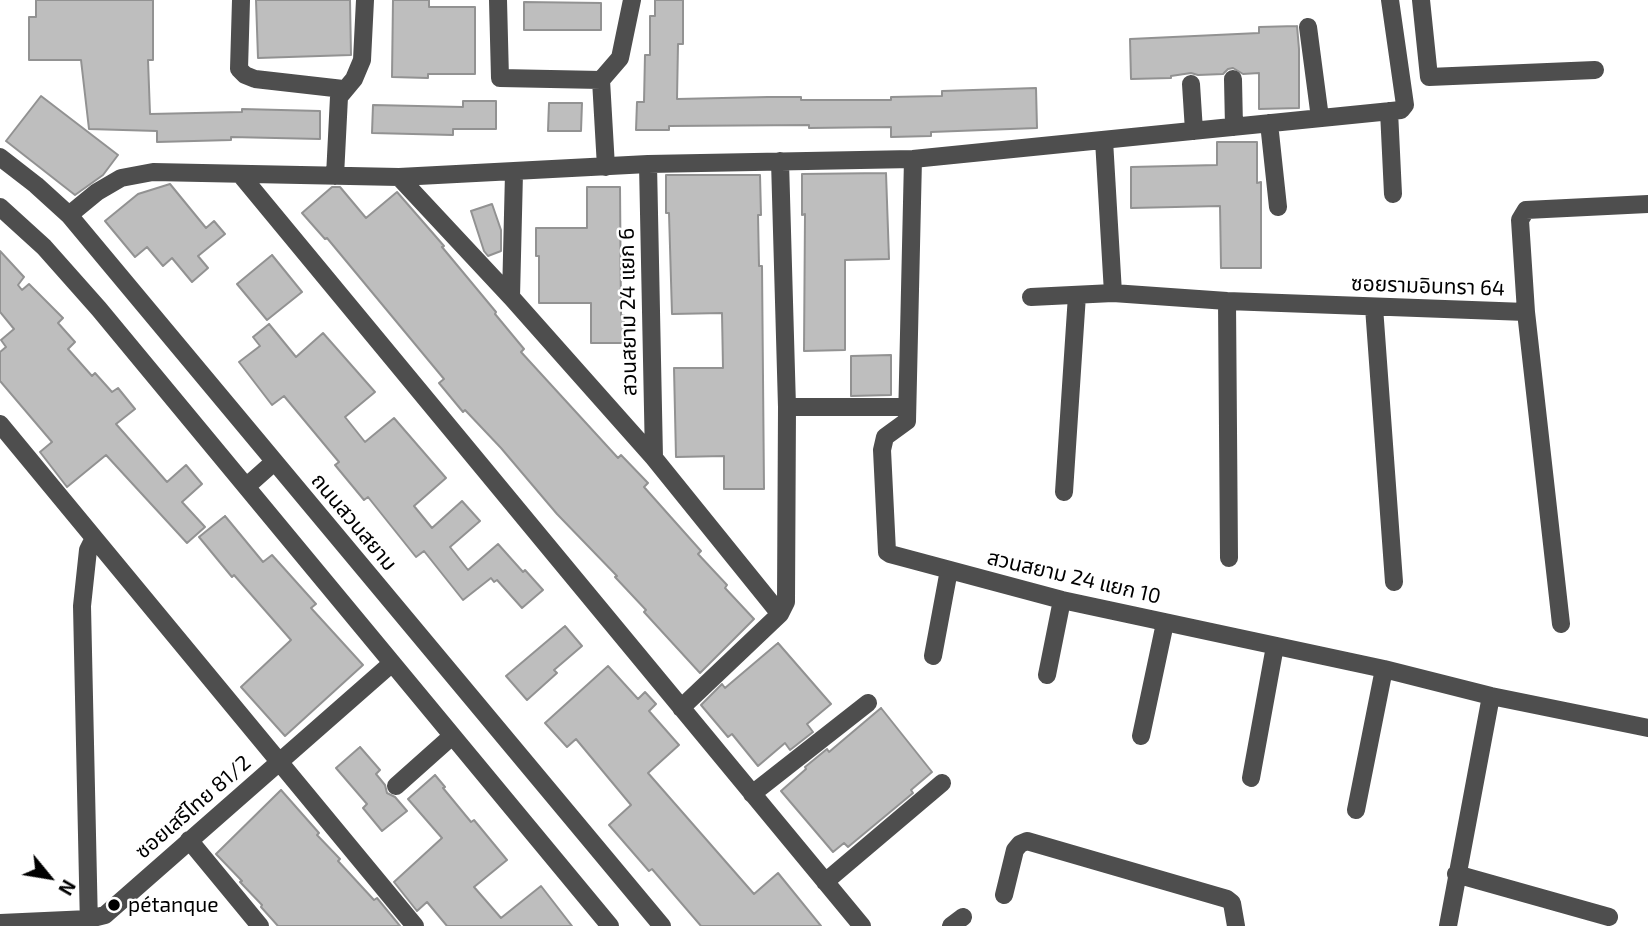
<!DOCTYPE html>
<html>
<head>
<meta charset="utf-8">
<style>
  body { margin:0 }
  #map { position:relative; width:1648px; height:926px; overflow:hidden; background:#fff; font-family:"Exo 2",sans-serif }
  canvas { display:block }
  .north { position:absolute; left:14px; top:842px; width:70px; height:70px; -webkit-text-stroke:5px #fff; paint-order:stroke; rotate:120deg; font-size:19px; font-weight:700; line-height:28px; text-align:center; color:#000 }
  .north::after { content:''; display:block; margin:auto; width:24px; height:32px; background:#000; clip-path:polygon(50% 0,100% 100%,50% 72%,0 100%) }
</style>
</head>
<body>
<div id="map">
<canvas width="1648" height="926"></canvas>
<div class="north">N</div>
</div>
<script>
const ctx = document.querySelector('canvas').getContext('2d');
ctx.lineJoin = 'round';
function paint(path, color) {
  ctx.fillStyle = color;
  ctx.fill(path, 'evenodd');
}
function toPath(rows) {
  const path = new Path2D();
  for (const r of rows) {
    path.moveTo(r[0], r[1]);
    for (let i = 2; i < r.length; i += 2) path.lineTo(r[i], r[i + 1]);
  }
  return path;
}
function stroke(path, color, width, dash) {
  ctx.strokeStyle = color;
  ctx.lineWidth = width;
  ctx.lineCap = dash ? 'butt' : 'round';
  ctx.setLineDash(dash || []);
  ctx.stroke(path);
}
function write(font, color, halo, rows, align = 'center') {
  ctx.font = font + ' "Exo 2","Noto Sans Thai",sans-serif';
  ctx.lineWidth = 5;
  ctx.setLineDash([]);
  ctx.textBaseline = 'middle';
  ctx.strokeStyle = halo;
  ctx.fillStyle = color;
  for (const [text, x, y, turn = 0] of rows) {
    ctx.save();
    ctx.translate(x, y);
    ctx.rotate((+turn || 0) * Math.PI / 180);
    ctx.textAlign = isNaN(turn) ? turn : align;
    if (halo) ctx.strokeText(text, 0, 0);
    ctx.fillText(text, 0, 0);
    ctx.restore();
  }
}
const building = toPath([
  [36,0,153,0,153,60,148,60,150,114,242,112,242,109,320,111,320,139,231,137,231,140,157,142,157,131,89,129,81,60,29,60,29,17,36,17,36,0],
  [256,0,350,0,351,55,258,58,256,0],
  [393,0,429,0,429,7,475,7,475,74,428,74,428,78,392,77,393,0],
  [655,0,683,0,683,44,678,44,677,99,768,97,801,97,801,100,891,100,891,97,942,96,942,91,1036,88,1037,128,931,132,931,136,891,137,891,127,809,128,809,125,669,126,669,130,636,130,637,102,644,102,645,55,650,55,650,16,655,16,655,0],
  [524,2,601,3,601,30,524,30,524,2],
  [1297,26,1299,49,1299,108,1259,109,1259,73,1243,74,1233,68,1228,69,1223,74,1198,75,1191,73,1171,76,1171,78,1131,79,1130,39,1259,33,1259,27,1297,26],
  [41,96,118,155,103,175,75,195,6,141,41,96],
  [463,101,496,101,496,129,453,129,453,135,372,133,373,105,463,107,463,101],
  [549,103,582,103,581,131,548,131,549,103],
  [1217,142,1257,142,1257,183,1261,182,1261,268,1221,268,1220,206,1131,208,1131,167,1217,165,1217,142],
  [886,173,889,259,845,260,845,350,804,351,805,214,802,215,802,174,886,173],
  [666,175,760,175,761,215,758,215,759,266,762,266,764,489,724,489,724,456,676,457,674,368,723,368,722,313,672,314,669,213,666,213,666,175],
  [170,184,206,228,214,221,225,234,198,256,208,268,192,282,172,258,163,266,147,247,135,257,105,221,138,194,170,184],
  [332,187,340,187,366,218,397,192,444,246,442,247,496,312,495,314,524,349,521,352,618,458,621,455,648,483,644,487,701,551,698,554,727,585,725,588,754,619,700,673,644,612,646,610,615,577,617,576,557,514,501,448,465,410,463,412,439,383,444,379,327,238,325,239,302,213,332,187],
  [587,187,620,187,621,315,624,315,624,343,591,343,591,303,539,303,539,256,536,256,536,228,587,228,587,187],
  [492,204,501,230,501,251,488,256,484,251,471,211,492,204],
  [0,251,24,277,18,285,22,290,29,284,63,318,58,323,75,342,68,349,92,376,95,373,112,392,118,388,135,409,116,424,167,482,186,465,202,484,182,502,205,527,187,543,106,455,67,487,40,452,52,442,0,381,0,352,6,347,1,340,14,329,0,312,0,251],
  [272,255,302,292,267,320,237,284,272,255],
  [269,324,296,357,323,333,375,392,345,417,365,442,394,418,446,478,414,506,432,528,462,501,480,521,450,547,468,570,498,544,523,572,525,570,543,590,522,608,497,580,494,582,491,578,463,600,424,551,416,557,368,497,364,500,335,465,339,462,284,396,272,405,239,362,260,346,253,337,269,324],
  [891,355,891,395,851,396,851,356,891,355],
  [225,516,263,562,272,555,316,604,311,608,363,665,285,736,241,687,291,640,234,575,232,577,199,537,225,516],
  [565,626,582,646,554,670,557,673,527,700,506,676,565,626],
  [778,643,831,704,807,724,813,732,790,750,785,743,758,766,732,734,728,737,701,705,722,684,725,688,778,643],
  [608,666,638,699,645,692,656,704,649,711,679,745,648,773,754,894,778,873,821,926,701,926,652,869,649,871,609,825,631,805,576,739,567,747,545,723,608,666],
  [881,708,932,772,911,790,913,793,848,847,844,843,833,852,781,791,806,769,805,767,827,749,829,752,881,708],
  [360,747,380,770,376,774,385,785,387,793,395,797,407,811,382,831,363,808,367,804,336,768,360,747],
  [435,775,445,787,443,788,471,822,474,820,507,860,474,887,501,918,541,886,572,926,447,926,427,902,417,911,394,882,442,838,408,799,435,775],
  [281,790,319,833,317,835,340,859,338,861,374,900,377,898,400,926,278,926,261,907,262,905,240,882,242,881,216,854,281,790]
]);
const minor = toPath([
  [241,0,239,69,245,75,255,79,343,89],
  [498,0,500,78,601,80],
  [1421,0,1429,77,1595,70],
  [1308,27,1320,118],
  [1233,79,1234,127],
  [1191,84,1194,131],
  [1389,111,1393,194],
  [1269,123,1278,207],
  [1104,140,1113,293],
  [0,157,36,185,69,215,662,926],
  [913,159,907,421,885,437,882,450,887,552,890,554,1062,600,1384,669,1491,696,1648,728],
  [648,164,654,458],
  [606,167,601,80,620,58,632,0],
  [240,174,862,926],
  [335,176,339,97,354,79,362,60,365,0],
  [399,177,511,297,654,458,780,614],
  [0,207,44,247,99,309,610,926],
  [69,215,97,192,121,178,153,172,399,177,648,164,913,159,1401,110,1405,105,1390,0],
  [511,297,514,173],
  [1031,297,1113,293,1227,301,1526,312],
  [1227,301,1229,558],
  [1374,307,1394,582],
  [787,407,907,407],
  [0,424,415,926],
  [247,486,274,462],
  [1064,492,1077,295],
  [1561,624,1526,312,1520,220,1526,210,1648,204],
  [933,656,949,570],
  [1047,675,1062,600],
  [681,708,780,614,786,602,787,407,780,161],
  [1141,736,1165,623],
  [1251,778,1275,646],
  [396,786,451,737],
  [752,794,868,703],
  [1356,810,1384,669],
  [189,840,260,926],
  [1456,874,1609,917],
  [825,882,942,783],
  [1004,895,1015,850,1020,844,1027,841,1227,899,1232,903,1236,926],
  [0,923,89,919,105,915,391,664],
  [89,926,82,606,88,550,94,538],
  [951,926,963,917],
  [1448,926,1491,696]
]);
const markers = [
  [114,905,7,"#000"]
];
const streetNames = [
  ["ซอยรามอินทรา 64",1428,286,2],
  ["สวนสยาม 24 แยก 6",628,312,-91],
  ["ถนนสวนสยาม",354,522,50],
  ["สวนสยาม 24 แยก 10",1074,577,13],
  ["ซอยเสรีไทย 81/2",193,807,-41]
];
const poiNames = [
  ["pétanque",128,905]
];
paint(building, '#bebebe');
stroke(building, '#929292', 2);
stroke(minor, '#4e4e4e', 18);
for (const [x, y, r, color] of markers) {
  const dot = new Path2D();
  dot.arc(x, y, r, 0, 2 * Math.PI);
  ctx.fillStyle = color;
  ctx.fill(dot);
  stroke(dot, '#fff', 2.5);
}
write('21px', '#000', '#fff', streetNames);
write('21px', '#000', '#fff', poiNames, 'left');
</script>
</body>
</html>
